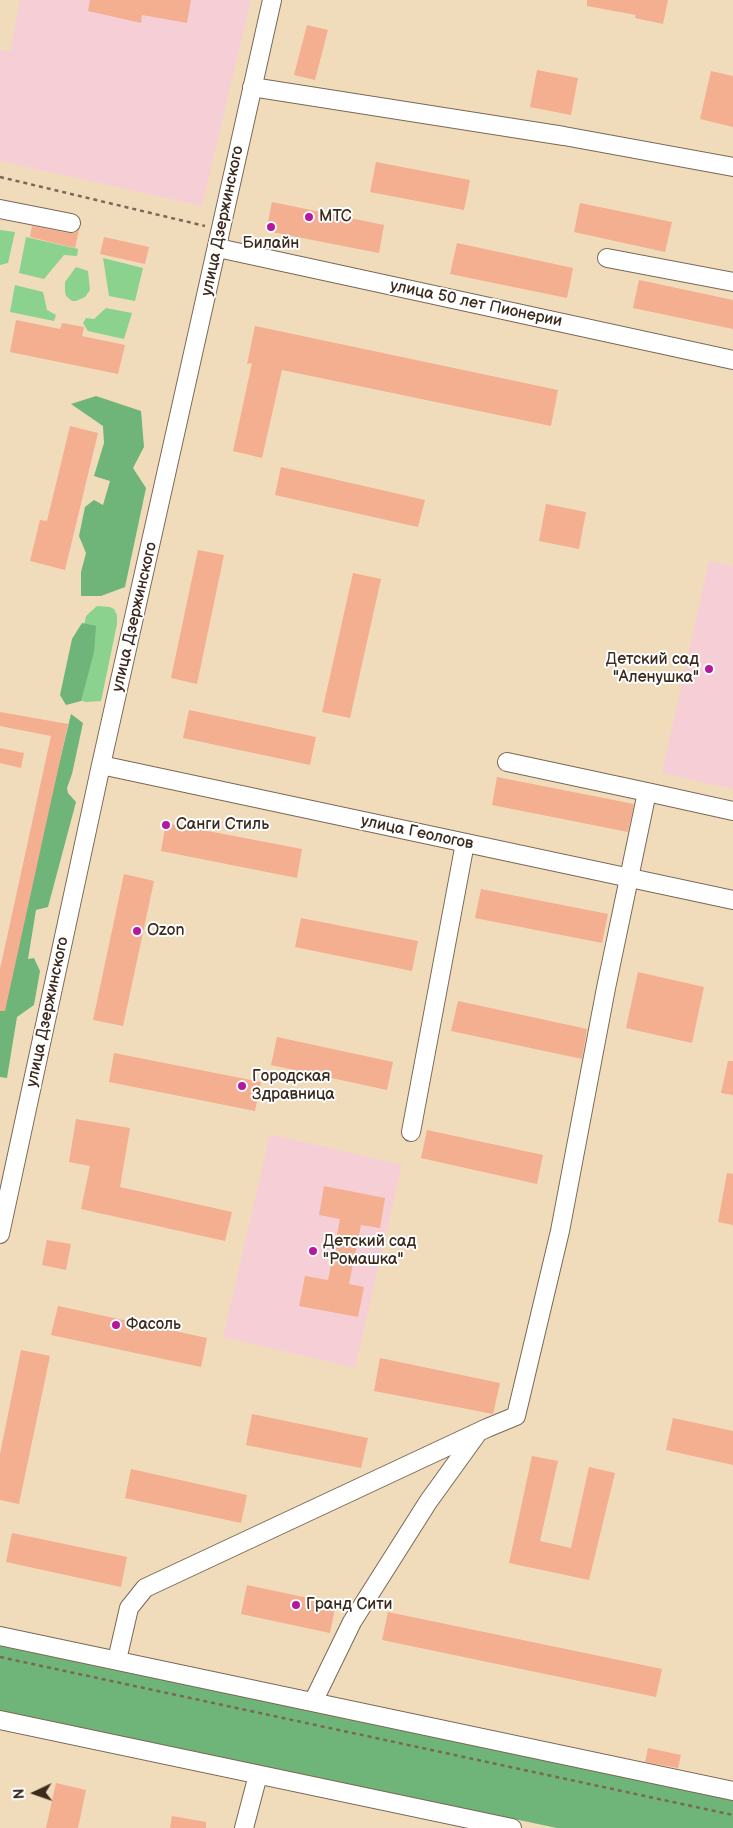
<!DOCTYPE html>
<html>
<head>
<meta charset="utf-8">
<style>
  body { margin:0 }
  #map { position:relative; width:733px; height:1828px; overflow:hidden; background:#f0dcbb; font-family:"Balsamiq Sans",sans-serif }
  canvas { display:block }
  .north { position:absolute; left:10px; top:1768px; width:50px; height:50px; -webkit-text-stroke:4px #fff; paint-order:stroke; rotate:267deg; font-size:14px; font-weight:700; line-height:20px; text-align:center; color:#3b2a1e }
  .north::after { content:''; display:block; margin:auto; width:18px; height:22px; background:#3b2a1e; clip-path:polygon(50% 0,100% 100%,50% 72%,0 100%) }
</style>
</head>
<body>
<div id="map">
<canvas width="733" height="1828"></canvas>
<div class="north">N</div>
</div>
<script>
const ctx = document.querySelector('canvas').getContext('2d');
ctx.lineJoin = 'round';
function paint(path, color) {
  ctx.fillStyle = color;
  ctx.fill(path, 'evenodd');
}
function toPath(rows) {
  const path = new Path2D();
  for (const r of rows) {
    path.moveTo(r[0], r[1]);
    for (let i = 2; i < r.length; i += 2) path.lineTo(r[i], r[i + 1]);
  }
  return path;
}
function stroke(path, color, width, dash) {
  ctx.strokeStyle = color;
  ctx.lineWidth = width;
  ctx.lineCap = dash ? 'butt' : 'round';
  ctx.setLineDash(dash || []);
  ctx.stroke(path);
}
function write(font, color, halo, rows, align = 'center') {
  ctx.font = font + ' "Balsamiq Sans",sans-serif';
  ctx.lineWidth = 4;
  ctx.setLineDash([]);
  ctx.textBaseline = 'middle';
  ctx.strokeStyle = halo;
  ctx.fillStyle = color;
  for (const [text, x, y, turn = 0] of rows) {
    ctx.save();
    ctx.translate(x, y);
    ctx.rotate((+turn || 0) * Math.PI / 180);
    ctx.textAlign = isNaN(turn) ? turn : align;
    if (halo) ctx.strokeText(text, 0, 0);
    ctx.fillText(text, 0, 0);
    ctx.restore();
  }
}
const built = toPath([
  [20,0,251,0,202,206,0,161,0,50,10,52],
  [709,561,733,566,733,789,662,773],
  [270,1134,402,1165,355,1368,223,1337]
]);
const green = toPath([
  [0,230,15,232,8,263,0,265],
  [26,237,78,249,77,256,64,255,44,279,19,273],
  [103,258,143,268,135,301,109,296],
  [76,267,88,271,90,290,85,297,76,301,72,301,66,296,65,291,65,282],
  [15,285,43,292,47,310,56,315,54,321,10,312],
  [106,308,132,313,124,339,88,331,83,323,86,318,94,319],
  [97,606,110,607,114,609,117,615,117,624,101,701,86,702,69,697,86,616]
]);
const forest = toPath([
  [96,396,141,411,144,447,133,468,146,488,125,587,101,596,81,596,81,572,86,553,79,536,85,507,94,500,103,505,110,481,94,476,104,443,103,426,71,404],
  [82,623,96,626,94,652,81,701,66,705,60,695,72,639],
  [71,714,83,723,72,774,67,788,68,793,76,802,48,907,36,910,28,959,34,958,40,971,34,1005,17,1017,7,1078,0,1077,0,1010],
  [0,1644,733,1800,733,1828,557,1828,0,1711]
]);
const building = toPath([
  [90,0,191,0,187,23,142,15,141,23,88,11],
  [587,0,668,0,663,24,635,18,636,15,587,6],
  [307,25,328,30,315,80,294,75],
  [537,70,578,78,571,115,530,107],
  [711,71,733,76,733,127,700,119],
  [376,162,470,180,464,210,370,192],
  [272,202,384,225,379,253,266,231],
  [580,203,672,222,665,252,574,232],
  [32,226,69,233,74,233,79,230,75,248,30,237],
  [104,237,149,247,145,264,100,254],
  [457,243,573,268,567,298,450,274],
  [639,280,733,300,733,329,633,308],
  [16,320,60,329,62,323,84,327,82,336,125,345,118,374,10,352],
  [255,326,558,390,551,426,282,370,262,458,233,451,252,363,247,364],
  [70,426,98,433,65,570,30,561,40,520,47,521],
  [281,467,425,500,418,527,275,495],
  [546,504,586,512,579,549,539,541],
  [198,550,224,555,197,684,171,678],
  [353,573,381,579,350,718,322,712],
  [189,710,316,737,310,765,183,738],
  [0,712,68,724,5,1011,0,1011,0,969,51,736,0,726],
  [0,748,24,753,21,768,0,763],
  [497,777,634,804,628,832,492,805],
  [166,823,302,849,297,878,161,851],
  [124,874,154,881,123,1026,93,1020],
  [481,889,608,914,602,943,475,918],
  [301,918,418,941,412,971,295,947],
  [638,972,704,987,692,1043,626,1028],
  [458,1001,587,1029,582,1059,451,1031],
  [277,1037,393,1062,387,1090,271,1065],
  [114,1053,261,1082,255,1111,109,1082],
  [728,1061,733,1061,733,1095,721,1093],
  [76,1119,130,1128,120,1187,232,1212,225,1241,81,1209,90,1166,69,1162],
  [427,1130,543,1155,537,1184,421,1158],
  [727,1173,733,1174,733,1225,718,1222],
  [324,1186,385,1198,380,1228,361,1225,349,1284,364,1287,358,1317,299,1306,305,1276,328,1280,340,1219,319,1215],
  [47,1240,71,1244,66,1270,42,1265],
  [58,1306,207,1338,201,1367,51,1335],
  [21,1350,50,1356,19,1504,0,1500,0,1454],
  [380,1358,500,1383,493,1414,374,1391],
  [252,1414,368,1438,361,1468,246,1445],
  [673,1418,733,1431,733,1465,666,1450],
  [532,1456,558,1461,540,1541,571,1548,589,1467,615,1473,589,1580,509,1563],
  [131,1469,247,1495,241,1523,125,1498],
  [12,1533,127,1557,121,1587,6,1562],
  [247,1585,336,1604,330,1633,241,1614],
  [388,1612,662,1669,656,1697,382,1640],
  [648,1748,681,1755,678,1768,645,1762],
  [56,1783,86,1790,78,1828,46,1828],
  [172,1816,206,1822,206,1828,170,1828]
]);
const path = toPath([
  [0,177,205,226],
  [0,1657,733,1815]
]);
const minor = toPath([
  [252,87,564,136,733,167],
  [0,209,71,223],
  [218,248,733,360],
  [607,258,733,282],
  [507,762,647,792],
  [101,765,733,900],
  [411,1132,465,843],
  [0,1234,101,765,272,0],
  [0,1636,733,1791],
  [117,1660,129,1608,145,1588,487,1428,516,1416,560,1231,606,988,647,792,733,811],
  [313,1702,352,1622,428,1502,477,1434],
  [0,1720,512,1828],
  [244,1828,258,1775]
]);
const markers = [
  [309,217,5,"#b5179e"],
  [271,227,5,"#b5179e"],
  [709,669,5,"#b5179e"],
  [166,825,5,"#b5179e"],
  [137,931,5,"#b5179e"],
  [242,1086,5,"#b5179e"],
  [313,1251,5,"#b5179e"],
  [116,1325,5,"#b5179e"],
  [296,1605,5,"#b5179e"]
];
const poiNames = [
  ["МТС",319,217],
  ["Билайн",271,244,"center"],
  ["Детский сад",699,660,"right"],
  ["\"Аленушка\"",699,678,"right"],
  ["Санги Стиль",176,825],
  ["Ozon",147,931],
  ["Городская",252,1077],
  ["Здравница",252,1095],
  ["Детский сад",323,1242],
  ["\"Ромашка\"",323,1260],
  ["Фасоль",126,1325],
  ["Гранд Сити",306,1605]
];
const streetNames = [
  ["улица Дзержинского",223,221,-78],
  ["улица 50 лет Пионерии",476,304,12],
  ["улица Дзержинского",135,617,-77],
  ["улица Геологов",417,833,12],
  ["улица Дзержинского",48,1012,-78]
];
paint(built, '#f6cfd6');
paint(green, '#8ad28d');
paint(forest, '#6fb478');
paint(building, '#f4ae90');
stroke(minor, '#7a6855', 20);
stroke(path, '#7a6855', 2.5, [4, 4]);
stroke(minor, '#fff', 18);
for (const [x, y, r, color] of markers) {
  const dot = new Path2D();
  dot.arc(x, y, r, 0, 2 * Math.PI);
  ctx.fillStyle = color;
  ctx.fill(dot);
  stroke(dot, '#fff', 2);
}
write('16px', '#3b2a1e', '#fff', poiNames, 'left');
write('16px', '#3b2a1e', '#fff', streetNames);
</script>
</body>
</html>
